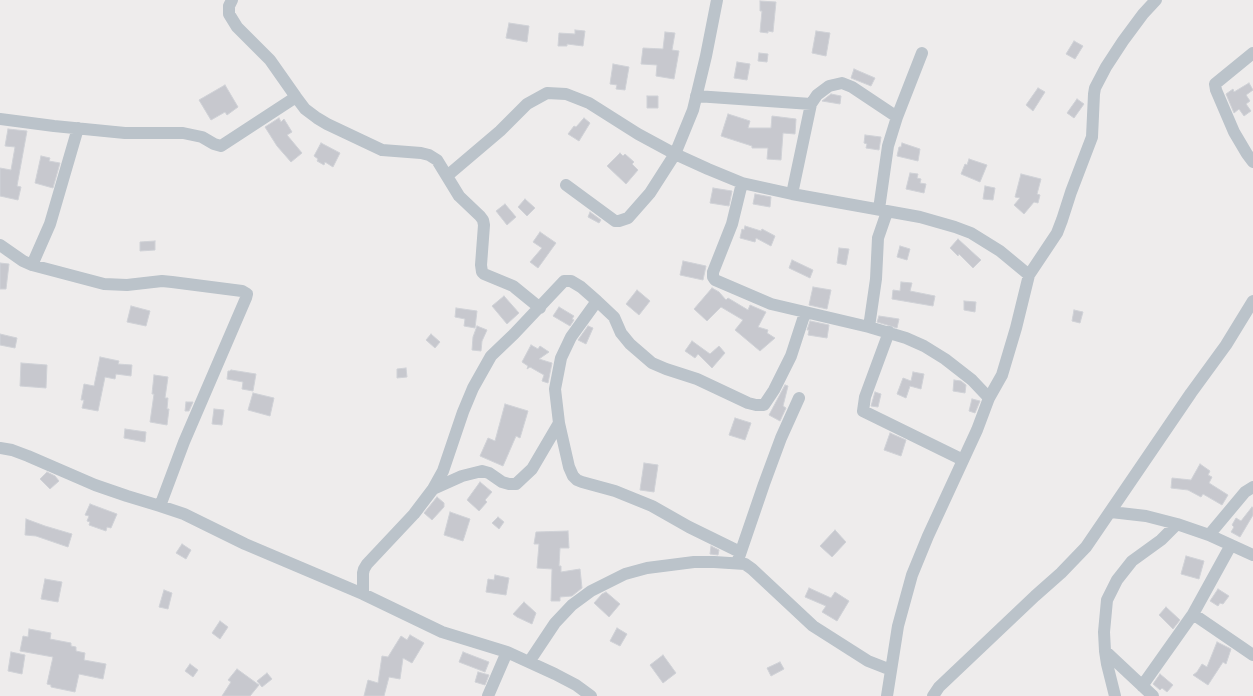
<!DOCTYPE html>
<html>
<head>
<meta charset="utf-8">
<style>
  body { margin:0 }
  canvas { display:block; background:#eeecec }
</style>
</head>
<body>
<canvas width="1253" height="696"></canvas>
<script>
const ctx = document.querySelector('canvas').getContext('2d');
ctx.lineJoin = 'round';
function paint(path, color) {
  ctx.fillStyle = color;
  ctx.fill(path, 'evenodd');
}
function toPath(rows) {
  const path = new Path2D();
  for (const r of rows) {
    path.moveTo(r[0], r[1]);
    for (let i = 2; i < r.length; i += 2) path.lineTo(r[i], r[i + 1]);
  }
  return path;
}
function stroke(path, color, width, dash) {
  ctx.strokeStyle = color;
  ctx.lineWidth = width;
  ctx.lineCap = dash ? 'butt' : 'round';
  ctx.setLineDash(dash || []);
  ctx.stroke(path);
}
const building = toPath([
  [760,1,776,2,773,32,768,31,768,33,760,32,762,11,760,11,760,1],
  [509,23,529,26,527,42,506,38,509,23],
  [575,30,585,31,583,46,567,44,567,46,558,46,559,33,575,34,575,30],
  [816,31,830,33,826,56,812,53,816,31],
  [665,32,675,33,672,50,679,51,674,79,656,76,657,65,641,64,643,48,663,49,665,32],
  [1074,41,1083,46,1075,59,1066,54,1074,41],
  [759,53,768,54,767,62,758,61,759,53],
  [737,62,750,64,747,80,734,78,737,62],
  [613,64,629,67,625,90,616,89,617,85,610,84,613,64],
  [854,69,875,78,871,86,851,78,854,69],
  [1249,83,1253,90,1246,95,1250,101,1246,104,1251,111,1244,116,1239,109,1234,113,1226,94,1233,89,1234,92,1249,83],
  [225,85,238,107,227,115,225,112,211,120,199,100,225,85],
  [1038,88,1045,92,1033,111,1026,105,1038,88],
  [831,94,841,96,840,104,822,101,831,94],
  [647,96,658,96,658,108,647,108,647,96],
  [1077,99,1084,104,1074,118,1067,113,1077,99],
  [728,114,750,121,748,128,771,128,772,116,796,119,795,134,783,133,781,160,767,159,768,148,752,148,752,146,721,136,728,114],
  [279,118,281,122,284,119,292,132,287,135,302,153,291,162,277,146,265,127,279,118],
  [584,118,590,123,579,141,568,134,574,126,576,127,584,118],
  [8,129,27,131,17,186,21,187,18,200,0,196,0,168,11,170,15,147,5,146,8,129],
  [865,135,881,137,879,150,866,148,867,144,864,143,865,135],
  [321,143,340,153,333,167,325,162,324,165,317,161,318,159,314,156,321,143],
  [902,143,920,149,918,161,897,156,899,147,901,147,902,143],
  [620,153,623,156,625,154,634,162,632,164,638,170,626,184,607,166,620,153],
  [41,156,50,158,49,161,60,163,53,188,35,183,41,156],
  [969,159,987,165,980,182,961,174,965,164,967,165,969,159],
  [910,173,918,174,917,178,921,179,920,183,926,184,924,193,906,189,910,173],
  [1021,174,1041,179,1037,194,1040,195,1038,203,1034,202,1024,214,1014,205,1020,198,1015,197,1021,174],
  [985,186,995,188,993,200,983,199,985,186],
  [713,188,732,191,729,206,710,203,713,188],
  [755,194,771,197,770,207,753,204,755,194],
  [525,199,535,208,527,216,518,207,525,199],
  [505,204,516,217,507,225,496,211,505,204],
  [590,212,601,220,599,223,588,217,590,212],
  [745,226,761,231,762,229,775,236,771,246,756,238,755,242,740,238,742,229,744,230,745,226],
  [540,232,556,243,538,268,530,262,542,248,533,242,540,232],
  [958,239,981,260,973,268,959,254,958,256,950,248,958,239],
  [155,241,155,250,140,251,140,242,155,241],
  [900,246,910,249,907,260,897,257,900,246],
  [839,248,849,249,846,265,837,263,839,248],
  [792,260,813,270,810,278,789,268,792,260],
  [683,261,706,266,703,280,680,275,683,261],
  [0,263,9,264,6,289,0,289,0,263],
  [901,282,912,283,910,291,935,296,933,306,892,299,893,290,900,291,901,282],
  [813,287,831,290,827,309,809,305,813,287],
  [712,288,719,292,726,300,728,298,748,310,750,305,766,312,758,327,768,330,767,333,775,338,760,351,735,330,743,320,721,307,707,321,694,309,712,288],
  [637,290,650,301,639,315,626,304,637,290],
  [504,296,519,313,507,324,492,306,504,296],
  [964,301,976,302,975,312,964,310,964,301],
  [131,306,150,311,146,326,127,322,131,306],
  [559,307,574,316,572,319,574,320,570,326,553,316,559,307],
  [456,308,477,311,475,328,464,326,465,319,455,317,456,308],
  [1074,310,1083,312,1080,323,1072,321,1074,310],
  [879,316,899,319,897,328,877,322,879,316],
  [810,321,829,325,827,338,808,335,809,330,807,330,810,321],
  [477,326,487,330,482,341,481,351,472,350,473,337,477,326],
  [588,326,593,328,586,344,578,340,588,326],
  [0,334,17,338,15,348,0,345,0,334],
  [431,334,440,342,435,348,426,340,431,334],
  [692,341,710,354,719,346,725,353,712,368,698,354,695,358,685,351,692,341],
  [531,345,538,349,540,346,549,352,539,359,552,363,548,383,542,381,544,375,530,367,527,369,528,366,522,362,531,345],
  [100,357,119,361,118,364,132,365,131,376,116,374,115,379,105,377,98,411,82,408,84,400,81,400,84,384,94,386,100,357],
  [21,363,47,365,46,388,20,386,21,363],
  [406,368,407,377,397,378,397,369,406,368],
  [231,370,256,374,253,391,242,389,243,382,227,379,228,371,230,371,231,370],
  [913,372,924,374,921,389,910,386,906,398,897,394,903,378,911,381,913,372],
  [154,375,168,377,165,398,168,398,167,409,169,409,167,425,150,422,154,394,152,394,154,375],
  [954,380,961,381,966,385,965,393,953,391,954,380],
  [785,385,788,386,783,406,786,408,780,421,769,415,785,385],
  [875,392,881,394,878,407,871,406,875,392],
  [253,393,274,398,270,416,248,410,253,393],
  [972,399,980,401,975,413,969,411,972,399],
  [186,402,193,402,189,411,185,411,186,402],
  [505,404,528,411,520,438,516,436,503,466,480,456,488,438,495,441,505,404],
  [214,409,224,410,222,425,212,424,214,409],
  [735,418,751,423,745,440,729,435,735,418],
  [125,429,146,432,145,442,124,438,125,429],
  [890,433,906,440,901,456,884,450,890,433],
  [644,463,658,465,654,492,640,490,644,463],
  [1200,464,1210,471,1208,475,1212,477,1209,483,1228,495,1222,505,1203,494,1201,497,1188,490,1171,488,1172,478,1191,480,1200,464],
  [47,472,55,476,59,481,50,489,40,479,47,472],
  [480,482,492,492,485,500,487,502,479,511,467,500,480,482],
  [437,497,444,503,444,507,432,520,424,513,437,497],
  [90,504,117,514,111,528,107,527,106,531,89,525,90,522,87,521,89,516,85,515,90,504],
  [1252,507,1253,508,1253,515,1240,537,1231,532,1234,527,1232,525,1236,518,1241,521,1252,507],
  [450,512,470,519,463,541,444,535,450,512],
  [498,517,504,522,499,529,492,523,498,517],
  [26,519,45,526,72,534,68,547,36,536,25,535,26,519],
  [835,530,846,542,832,557,820,546,835,530],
  [568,531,569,548,560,548,559,566,561,566,561,572,580,569,582,588,572,596,560,597,560,601,551,601,552,569,537,568,539,544,534,544,536,532,568,531],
  [182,544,191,550,186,559,176,553,182,544],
  [711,546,719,550,718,555,710,554,711,546],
  [1186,556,1204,561,1199,579,1181,574,1186,556],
  [495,575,509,578,506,595,486,592,488,579,494,580,495,575],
  [45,579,62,582,58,602,41,599,45,579],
  [809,588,831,598,835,592,849,601,837,621,822,612,826,606,805,597,809,588],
  [1218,589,1229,596,1223,604,1220,603,1218,606,1210,601,1218,589],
  [164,590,172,593,168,609,159,607,164,590],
  [606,592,620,604,609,617,594,603,602,594,606,592],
  [524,602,536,613,532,624,517,617,513,614,524,602],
  [1166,607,1180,620,1173,629,1159,615,1166,607],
  [220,621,228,627,220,639,212,633,220,621],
  [617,628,627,634,620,646,610,641,617,628],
  [29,629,51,633,50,639,71,643,71,646,76,647,76,651,85,653,84,660,106,664,103,679,79,674,75,692,51,687,51,685,47,684,53,657,20,651,23,636,28,637,29,629],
  [410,635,424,643,412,663,403,658,400,679,389,677,384,696,364,696,368,680,378,683,382,656,388,657,401,636,407,640,410,635],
  [1217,642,1231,649,1226,664,1223,662,1208,685,1193,675,1197,672,1202,664,1207,667,1217,642],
  [11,652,25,655,22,674,8,671,11,652],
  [463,652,489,662,485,672,459,662,463,652],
  [663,655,676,673,663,683,650,665,663,655],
  [780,662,784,669,771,676,767,668,780,662],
  [190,664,198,670,193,677,185,671,190,664],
  [237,669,259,685,250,696,222,696,231,682,228,680,237,669],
  [478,672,489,675,485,685,475,682,478,672],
  [267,673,272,679,262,687,257,681,267,673],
  [1160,674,1173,685,1167,692,1162,688,1160,690,1153,684,1160,674]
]);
const minor = toPath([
  [232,0,229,6,229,14,237,27,270,60,296,97,305,109,317,118,327,124,382,150,421,153,429,155,437,160,459,196,480,216,483,220,484,225,481,265,482,272,484,274,513,286,540,308],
  [1253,53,1215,84,1216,90,1234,132,1247,154,1253,162],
  [696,96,811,104],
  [0,119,54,126,125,133,183,133,202,137,214,144,221,146,296,97],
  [447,176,500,131,527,104,547,93,566,94,589,103,638,134,675,154,708,169,742,183,792,194,920,217,955,227,971,233,1000,251,1029,275],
  [742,183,732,224,713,272,713,277,715,280,771,304,869,327,906,338,924,346,945,359,972,380,989,398],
  [566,185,615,221,619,221,628,218,650,193,675,154,693,110,706,56,717,0],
  [792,194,811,104,817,95,829,86,842,83,852,87,897,117],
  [879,209,888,146,897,117,922,53],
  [0,245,23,261,32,265,104,284,127,285,162,281,172,282,242,291,247,294,246,298,184,442,160,506],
  [32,265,50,224,78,128],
  [597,301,571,337,561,358,555,389,559,423,569,467,573,476,577,480,582,482,615,491,652,506,689,527,740,552],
  [869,327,876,279,878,238,887,212],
  [889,332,865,397,863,411,963,460],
  [0,448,12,450,28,456,95,485,127,496,160,506,184,514,245,544,363,594,442,632,507,652,555,674,576,685,591,696],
  [433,489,462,476,482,471,489,473,502,482,509,484,516,484,532,469,559,423],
  [1111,512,1146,516,1177,524,1209,535,1253,555],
  [1209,535,1245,492,1253,487],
  [738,560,764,484,781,438,799,398],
  [363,594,363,573,364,569,367,564,414,514,433,489,443,471,463,412,473,388,491,356,514,334,564,281,571,281,581,287,597,301,614,317,621,333,630,344,652,363,666,369,697,379,748,403,756,405,764,405,774,390,791,356,805,313],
  [1193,614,1253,655],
  [1105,651,1153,696],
  [529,662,555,623,572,605,591,591,625,574,647,568,694,562,714,562,745,564,752,569,813,626,868,661,891,670],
  [1142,686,1193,614,1231,545],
  [488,696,507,652],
  [887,696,898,626,912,575,928,536,977,430,989,398,1002,375,1016,328,1029,275,1057,233,1062,220,1071,192,1092,137,1094,94,1095,88,1106,67,1123,41,1143,14,1156,0],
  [933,696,939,687,1035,596,1061,573,1086,547,1191,393,1226,345,1253,301],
  [1115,696,1107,664,1105,651,1104,632,1107,600,1117,580,1132,561,1161,540,1177,524]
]);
paint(building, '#c7c8ce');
stroke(building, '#d0d2d7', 1);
stroke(minor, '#bbc3ca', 12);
</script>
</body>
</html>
